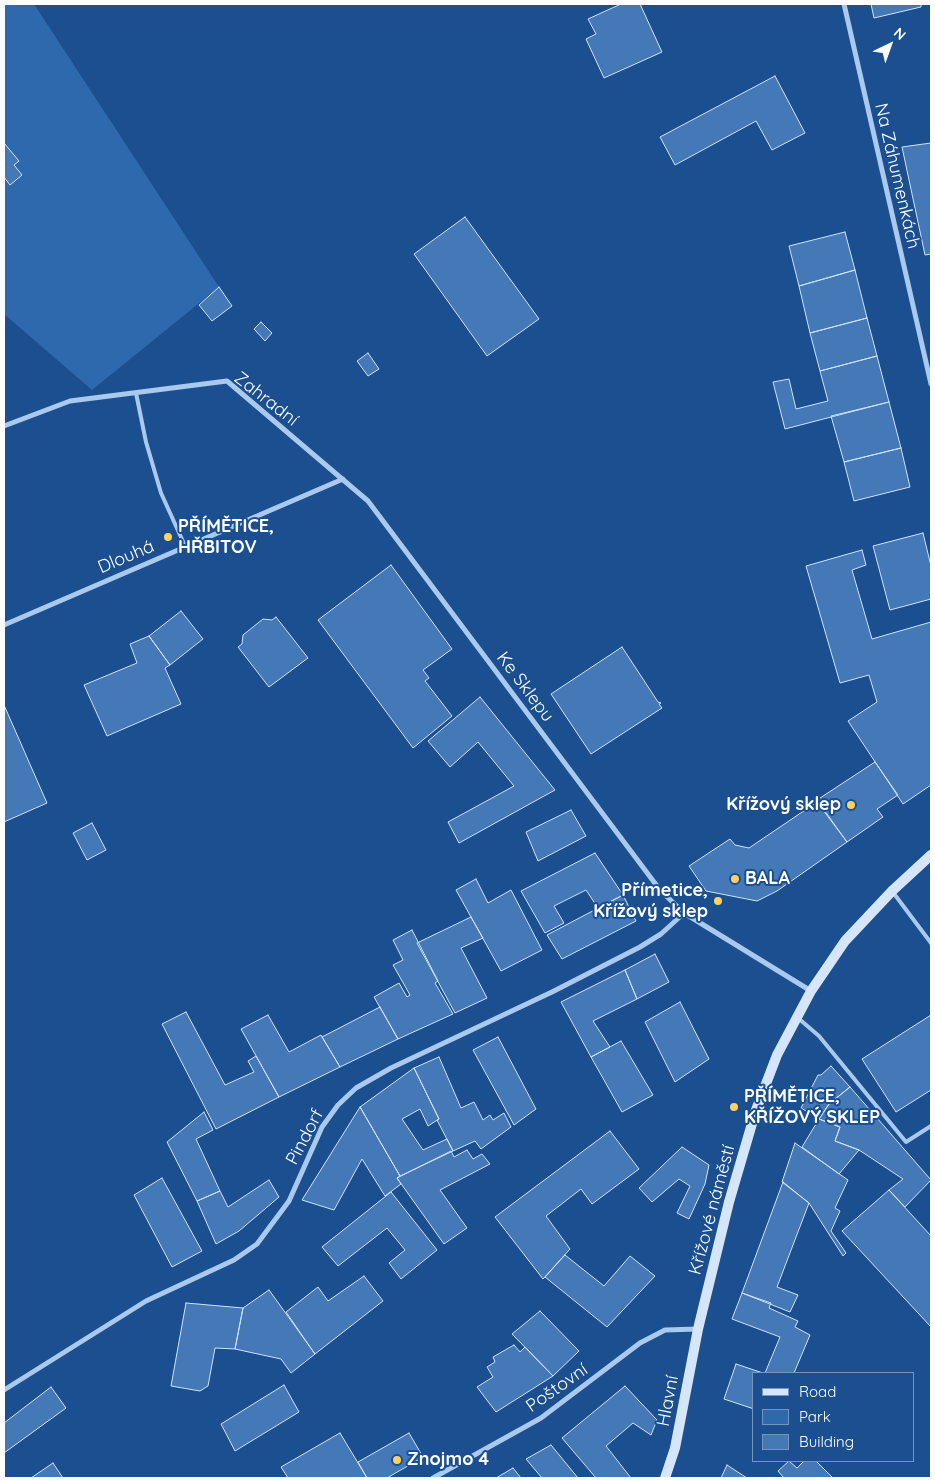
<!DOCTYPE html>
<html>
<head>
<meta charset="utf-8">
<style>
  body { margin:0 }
  #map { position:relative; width:935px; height:1482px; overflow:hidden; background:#1b4f8f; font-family:Quicksand,sans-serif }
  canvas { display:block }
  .frame { position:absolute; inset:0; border:5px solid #fff; pointer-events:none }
  .legend { position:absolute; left:752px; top:1372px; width:162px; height:90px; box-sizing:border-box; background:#1b4f8f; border:1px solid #7695bc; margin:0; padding:6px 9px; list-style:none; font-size:15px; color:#fff }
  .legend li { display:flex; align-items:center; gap:10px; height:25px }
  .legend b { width:25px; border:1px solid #7695bc }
  .north { position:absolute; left:865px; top:20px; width:50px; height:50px; -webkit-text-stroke:4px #1b4f8f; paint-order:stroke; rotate:42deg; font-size:14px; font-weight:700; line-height:20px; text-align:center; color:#fff }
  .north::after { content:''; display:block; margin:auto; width:18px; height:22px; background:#fff; clip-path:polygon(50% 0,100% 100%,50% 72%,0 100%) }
</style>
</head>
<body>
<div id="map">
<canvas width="935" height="1482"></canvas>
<div class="frame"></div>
<ul class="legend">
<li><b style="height:6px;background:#d6e6fa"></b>Road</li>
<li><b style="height:14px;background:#2e69ad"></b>Park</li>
<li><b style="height:14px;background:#4478b7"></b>Building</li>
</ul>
<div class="north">N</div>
</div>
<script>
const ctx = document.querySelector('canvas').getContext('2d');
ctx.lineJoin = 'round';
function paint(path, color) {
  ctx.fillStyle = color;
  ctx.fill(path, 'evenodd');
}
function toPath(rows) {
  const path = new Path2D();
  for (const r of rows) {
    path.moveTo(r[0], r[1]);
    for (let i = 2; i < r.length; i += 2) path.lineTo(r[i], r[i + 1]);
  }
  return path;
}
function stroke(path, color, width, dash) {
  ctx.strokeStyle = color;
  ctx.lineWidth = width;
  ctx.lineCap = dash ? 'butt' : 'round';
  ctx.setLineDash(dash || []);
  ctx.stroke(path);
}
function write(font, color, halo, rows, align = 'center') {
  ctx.font = font + ' Quicksand,sans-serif';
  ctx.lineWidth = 4;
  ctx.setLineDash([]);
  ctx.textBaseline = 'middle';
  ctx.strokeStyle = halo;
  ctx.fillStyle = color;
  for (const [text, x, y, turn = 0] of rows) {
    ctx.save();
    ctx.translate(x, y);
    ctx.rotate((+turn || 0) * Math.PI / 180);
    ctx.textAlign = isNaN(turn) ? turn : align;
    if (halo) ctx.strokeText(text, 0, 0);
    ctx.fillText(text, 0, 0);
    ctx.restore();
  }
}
const green = toPath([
  [4,4,34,4,219,287,92,390,4,314]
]);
const building = toPath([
  [621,4,640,4,662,52,604,78,586,39,596,34,588,19,621,4],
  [871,4,921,4,921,7,874,18,871,4],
  [775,76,805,133,772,150,756,121,675,165,660,137,775,76],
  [4,143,19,161,14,165,22,175,10,185,4,177,4,143],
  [931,143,931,254,925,255,902,147,931,143],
  [465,217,539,319,487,356,414,254,465,217],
  [845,232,855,270,799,286,789,246,845,232],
  [855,270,867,318,810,333,799,286,855,270],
  [219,287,232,306,212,321,199,305,219,287],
  [867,318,877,356,820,371,810,333,867,318],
  [261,322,272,333,265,341,254,329,261,322],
  [368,353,379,369,368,376,357,361,368,353],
  [877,356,889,402,785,429,773,382,789,379,796,409,828,401,820,371,877,356],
  [889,402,901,448,844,462,831,416,889,402],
  [901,448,910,487,854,501,844,462,901,448],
  [923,533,931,566,931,599,890,610,873,546,923,533],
  [862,550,866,565,852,570,872,639,931,622,931,785,903,804,848,721,877,702,869,675,840,683,806,566,862,550],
  [391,565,452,649,423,670,429,678,425,681,452,716,413,748,318,620,391,565],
  [181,611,203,639,170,665,149,636,181,611],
  [276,617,308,658,269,687,238,647,242,644,243,635,263,619,272,620,276,617],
  [149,636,170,665,165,668,181,704,107,736,84,685,137,663,130,644,149,636],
  [622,647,658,702,661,703,659,704,662,708,591,754,551,694,622,647],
  [480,697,555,790,459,843,448,822,514,786,478,742,450,767,428,741,480,697],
  [4,705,47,803,4,822,4,705],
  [875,762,898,795,877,809,883,817,847,842,817,800,875,762],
  [817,802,847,842,777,891,757,901,706,891,689,866,730,839,735,845,749,848,817,802],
  [571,810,586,836,538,861,526,832,571,810],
  [92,823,106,850,87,860,73,833,92,823],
  [595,853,623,895,598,908,586,890,554,906,564,923,545,933,521,891,595,853],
  [476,879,488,903,511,890,542,950,501,971,456,890,476,879],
  [623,895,636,921,562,959,547,935,623,895],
  [471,917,483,938,461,948,487,998,455,1013,417,943,471,917],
  [412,930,438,981,435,983,453,1014,398,1039,374,997,399,983,407,997,410,995,393,965,403,960,393,940,412,930],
  [655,954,669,982,637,999,625,970,655,954],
  [625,970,637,999,593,1021,610,1047,591,1057,561,1002,625,970],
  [680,1002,709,1059,675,1082,645,1022,680,1002],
  [380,1007,398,1039,340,1067,322,1037,380,1007],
  [186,1012,225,1085,254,1072,248,1061,256,1056,279,1097,216,1129,162,1024,186,1012],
  [268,1015,289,1052,321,1035,340,1067,279,1097,241,1029,268,1015],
  [931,1015,931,1090,896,1112,862,1059,931,1015],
  [498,1037,536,1109,514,1125,473,1050,498,1037],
  [621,1041,653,1095,622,1112,591,1057,621,1041],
  [439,1057,461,1108,474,1102,483,1120,490,1115,493,1120,504,1113,511,1127,481,1149,475,1141,453,1151,437,1120,439,1119,414,1068,439,1057],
  [831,1066,850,1087,829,1104,819,1119,801,1108,818,1075,821,1075,831,1066],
  [414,1068,439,1119,428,1126,420,1109,402,1119,423,1150,447,1139,453,1151,400,1176,360,1107,414,1068],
  [850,1087,931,1180,905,1207,889,1190,903,1179,859,1150,835,1141,840,1127,819,1119,829,1104,850,1087],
  [360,1107,400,1176,397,1178,401,1184,385,1196,362,1159,334,1210,302,1200,360,1107],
  [204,1112,213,1130,196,1139,220,1191,197,1201,167,1142,204,1112],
  [819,1119,840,1127,835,1141,859,1150,839,1174,802,1147,819,1119],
  [610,1131,639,1169,592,1204,581,1189,546,1216,570,1249,543,1279,495,1217,610,1131],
  [795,1143,848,1180,835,1208,840,1211,831,1231,846,1253,843,1256,809,1203,782,1182,795,1143],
  [682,1147,709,1165,705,1184,689,1219,677,1213,690,1186,679,1179,652,1202,639,1188,682,1147],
  [467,1150,473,1159,482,1154,490,1164,440,1190,467,1228,444,1244,397,1178,451,1151,454,1157,467,1150],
  [162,1178,202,1251,172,1267,134,1195,162,1178],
  [269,1180,279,1197,239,1231,216,1244,197,1201,220,1191,228,1207,269,1180],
  [783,1182,809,1203,777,1287,798,1295,790,1312,742,1293,783,1182],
  [889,1190,931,1236,931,1327,842,1231,889,1190],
  [391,1192,437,1250,401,1279,389,1263,405,1250,387,1228,338,1266,322,1247,391,1192],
  [565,1255,604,1286,630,1256,655,1276,607,1327,545,1277,565,1255],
  [364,1276,383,1301,315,1354,286,1312,318,1287,328,1301,364,1276],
  [269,1290,315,1354,291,1373,281,1359,235,1349,243,1308,269,1290],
  [742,1293,771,1303,769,1308,798,1321,795,1327,810,1335,794,1373,765,1373,780,1337,732,1319,742,1293],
  [186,1303,243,1308,235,1349,215,1348,208,1386,200,1391,171,1386,186,1303],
  [540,1311,579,1351,553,1376,512,1334,540,1311],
  [514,1345,520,1352,525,1347,553,1376,496,1412,477,1387,493,1377,487,1367,495,1362,493,1357,514,1345],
  [736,1364,763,1373,754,1373,754,1409,724,1399,736,1364],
  [284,1385,299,1412,235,1451,221,1424,284,1385],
  [625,1386,657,1420,651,1435,633,1423,606,1446,631,1478,596,1478,562,1438,625,1386],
  [51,1387,66,1408,4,1453,4,1423,51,1387],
  [340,1433,367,1478,288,1478,281,1467,340,1433],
  [409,1433,423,1457,387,1478,367,1478,358,1462,409,1433],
  [551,1445,578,1478,542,1478,526,1459,551,1445],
  [789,1461,797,1468,804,1461,816,1461,833,1478,784,1478,778,1471,789,1461],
  [53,1463,63,1478,31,1478,53,1463],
  [727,1465,747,1478,721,1478,727,1465],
  [513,1468,521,1478,496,1478,513,1468]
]);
const service = toPath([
  [136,393,146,442,161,493,185,546],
  [892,891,931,943],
  [798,1018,819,1036,906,1142,931,1126]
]);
const minor = toPath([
  [844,4,931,384],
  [4,426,70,401,227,381,368,501,660,890,684,913,811,991],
  [4,625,343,479],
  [4,1390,146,1301,234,1260,257,1244,289,1201,322,1127,338,1105,356,1088,391,1068,552,992,640,947,661,934,684,913],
  [433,1478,541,1418,640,1343,665,1330,698,1329]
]);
const secondary = toPath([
  [665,1478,675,1448,698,1329,729,1202,756,1110,777,1055,811,991,845,941,892,891,931,855]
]);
const markers = [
  [168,537,5,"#ffd166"],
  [851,805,5,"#ffd166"],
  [735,879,5,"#ffd166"],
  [718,901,5,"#ffd166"],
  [734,1107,5,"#ffd166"],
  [397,1460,5,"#ffd166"]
];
const streetNames = [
  ["Na Záhumenkách",897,176,77],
  ["Zahradní",266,399,38],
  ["Dlouhá",126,557,-23],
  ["Ke Sklepu",525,687,53],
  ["Pindorf",305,1137,-62],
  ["Křížové náměstí",712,1210,-75],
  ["Poštovní",557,1388,-35],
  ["Hlavní",668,1401,-79]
];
const poiNames = [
  ["PŘÍMĚTICE,",178,527],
  ["HŘBITOV",178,548],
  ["Křížový sklep",841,805,"right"],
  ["BALA",745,879],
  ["Přímetice,",708,891,"right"],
  ["Křížový sklep",708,912,"right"],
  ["PŘÍMĚTICE,",744,1097],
  ["KŘÍŽOVÝ SKLEP",744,1118],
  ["Znojmo 4",407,1460]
];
paint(green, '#2e69ad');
paint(building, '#4478b7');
stroke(building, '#cfe3fa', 1);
stroke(service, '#a9c9ee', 4);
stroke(minor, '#a9c9ee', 5);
stroke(secondary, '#d6e6fa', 10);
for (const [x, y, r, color] of markers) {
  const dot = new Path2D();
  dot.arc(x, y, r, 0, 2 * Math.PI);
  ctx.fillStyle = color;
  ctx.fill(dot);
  stroke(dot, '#1b4f8f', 2);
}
write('18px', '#fff', '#1b4f8f', streetNames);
write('bold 18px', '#fff', '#1b4f8f', poiNames, 'left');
</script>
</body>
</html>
